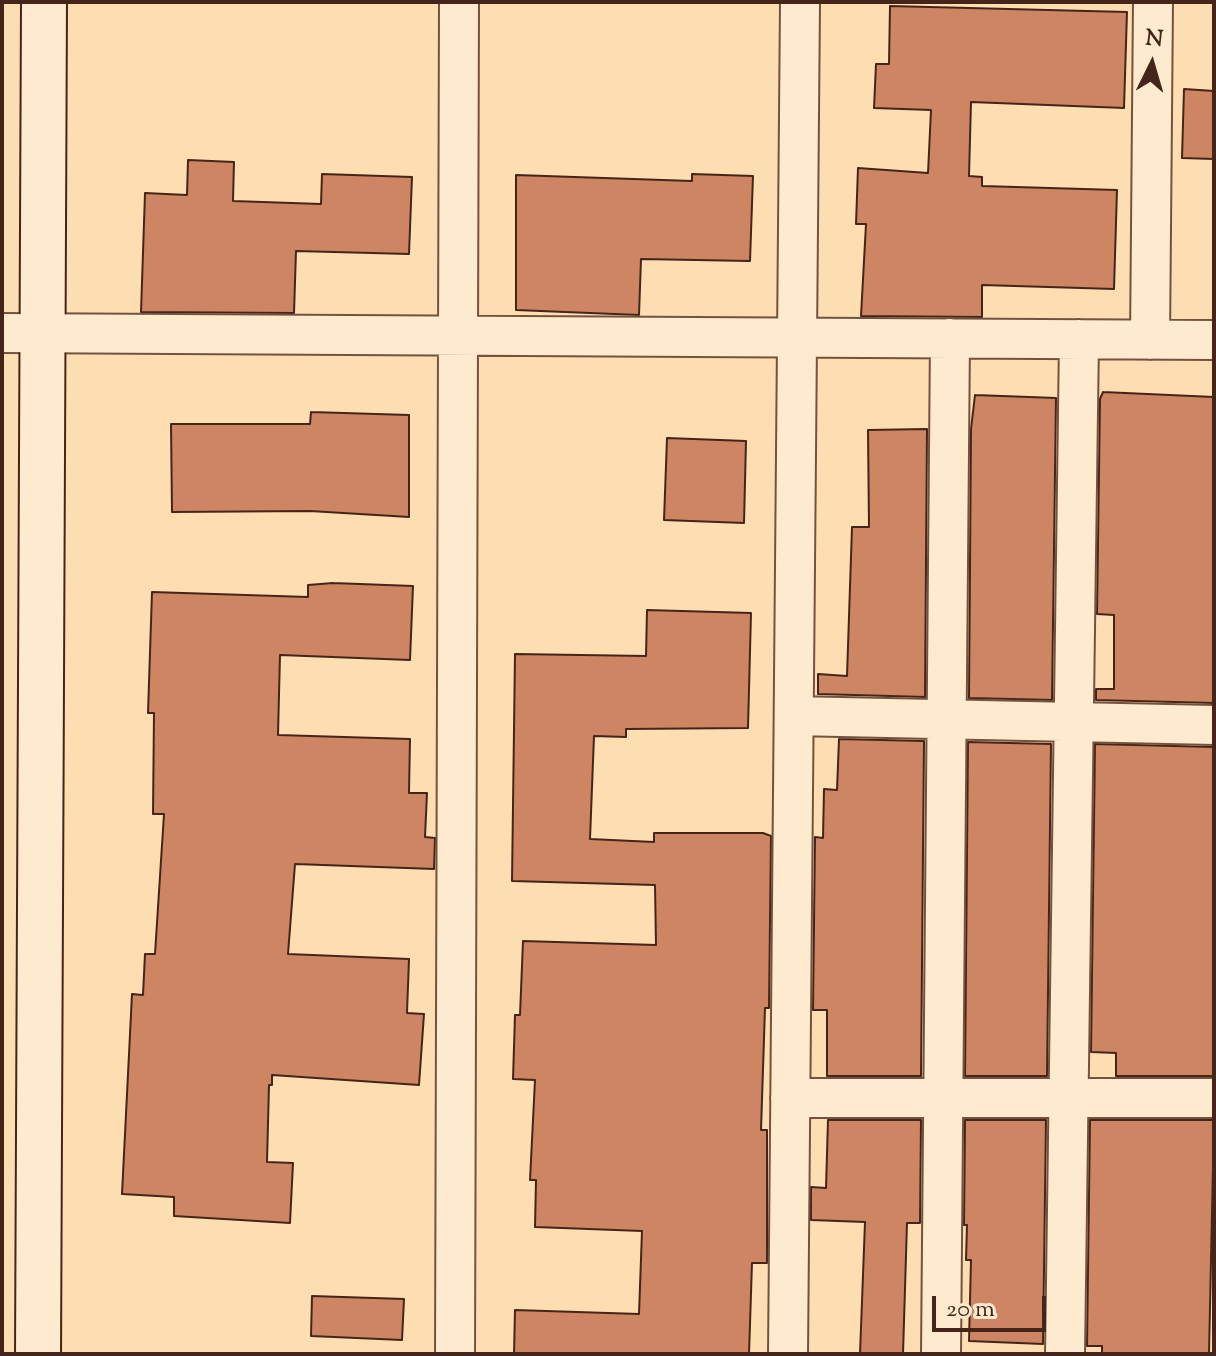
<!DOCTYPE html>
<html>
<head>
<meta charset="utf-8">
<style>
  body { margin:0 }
  #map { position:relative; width:1216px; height:1356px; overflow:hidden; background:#fddeb3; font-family:"Sorts Mill Goudy",serif }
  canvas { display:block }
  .frame { position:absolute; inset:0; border:4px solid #452519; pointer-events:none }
  .north { position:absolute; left:1112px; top:24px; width:80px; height:80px; -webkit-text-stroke:6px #feeace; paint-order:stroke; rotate:5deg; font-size:22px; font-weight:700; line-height:32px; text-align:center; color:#452519 }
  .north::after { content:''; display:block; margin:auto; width:28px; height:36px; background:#452519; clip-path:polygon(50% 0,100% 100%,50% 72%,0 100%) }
  .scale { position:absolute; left:932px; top:1296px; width:114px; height:36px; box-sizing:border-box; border:4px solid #452519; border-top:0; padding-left:10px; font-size:24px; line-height:28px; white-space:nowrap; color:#452519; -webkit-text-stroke:6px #feeace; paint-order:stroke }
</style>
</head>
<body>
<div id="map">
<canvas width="1216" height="1356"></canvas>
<div class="frame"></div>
<div class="north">N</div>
<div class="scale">20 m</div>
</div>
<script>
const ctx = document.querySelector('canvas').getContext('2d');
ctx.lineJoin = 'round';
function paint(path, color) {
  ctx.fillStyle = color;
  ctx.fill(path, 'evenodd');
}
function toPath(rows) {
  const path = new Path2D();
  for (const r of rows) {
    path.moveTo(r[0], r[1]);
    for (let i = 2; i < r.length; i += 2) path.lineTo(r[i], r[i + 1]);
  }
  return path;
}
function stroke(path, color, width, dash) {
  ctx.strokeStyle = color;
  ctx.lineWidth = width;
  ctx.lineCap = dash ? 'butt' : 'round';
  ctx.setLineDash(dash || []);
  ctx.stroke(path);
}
const building = toPath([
  [890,6,1127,12,1124,108,971,102,969,176,982,177,982,186,1117,190,1114,289,982,285,982,317,861,316,866,224,856,224,858,168,928,173,931,110,874,108,876,64,889,64,890,6],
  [1184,89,1214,91,1214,159,1182,158,1184,89],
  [188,160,234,162,233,201,321,204,322,174,412,177,409,254,296,251,294,313,141,312,145,193,187,195,188,160],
  [692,174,753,176,750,261,641,259,639,315,516,310,516,175,692,181,692,174],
  [1103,392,1214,397,1214,703,1096,700,1096,689,1114,689,1114,615,1097,614,1100,399,1103,392],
  [975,395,1056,398,1052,700,969,698,971,429,975,395],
  [311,412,409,415,409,517,310,511,172,512,171,424,310,424,311,412],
  [927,429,925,697,818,694,818,674,847,676,852,527,869,527,868,430,927,429],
  [667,438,746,441,744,523,664,520,667,438],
  [333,583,413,586,410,660,280,655,278,735,410,739,409,793,427,793,425,837,435,838,434,869,295,864,288,954,409,959,407,1013,424,1014,419,1085,272,1075,272,1085,269,1085,267,1162,293,1163,290,1223,174,1216,174,1197,122,1194,132,994,143,995,145,954,155,954,164,814,153,814,154,713,148,713,152,592,308,597,308,585,333,583],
  [647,610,751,613,748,728,626,729,626,737,594,736,590,839,654,842,654,833,763,833,771,836,769,1008,765,1008,761,1130,767,1130,767,1263,752,1263,749,1354,514,1354,515,1310,639,1314,642,1231,535,1227,536,1180,530,1180,535,1080,513,1079,515,1015,520,1015,523,941,656,945,655,885,512,881,515,654,646,656,647,610],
  [839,739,924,741,921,1076,827,1076,827,1010,813,1010,815,837,823,838,824,789,837,790,839,739],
  [968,742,1051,744,1047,1076,965,1076,968,742],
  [1095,744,1214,747,1214,1076,1116,1076,1116,1053,1091,1052,1095,744],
  [828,1120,921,1120,920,1223,907,1223,903,1354,860,1354,865,1222,811,1220,811,1187,826,1188,828,1120],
  [965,1120,1046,1120,1043,1344,969,1341,971,1260,966,1260,967,1225,964,1225,965,1120],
  [1090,1120,1214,1120,1209,1354,1102,1354,1102,1346,1087,1346,1090,1120],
  [312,1296,404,1299,402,1340,311,1336,312,1296]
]);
const street = toPath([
  [2,333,1214,340],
  [1150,340,1153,2],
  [794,716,1214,725],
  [790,1098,1214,1098],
  [455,1354,459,2],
  [788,1354,800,2],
  [941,1354,950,338],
  [1065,1354,1079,339]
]);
const secondary = toPath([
  [38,1354,44,2]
]);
paint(building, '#ce8563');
stroke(building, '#452519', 2);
stroke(street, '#735340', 42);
stroke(secondary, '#452519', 48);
stroke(street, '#feeace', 38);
stroke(secondary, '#feeace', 44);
</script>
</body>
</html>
